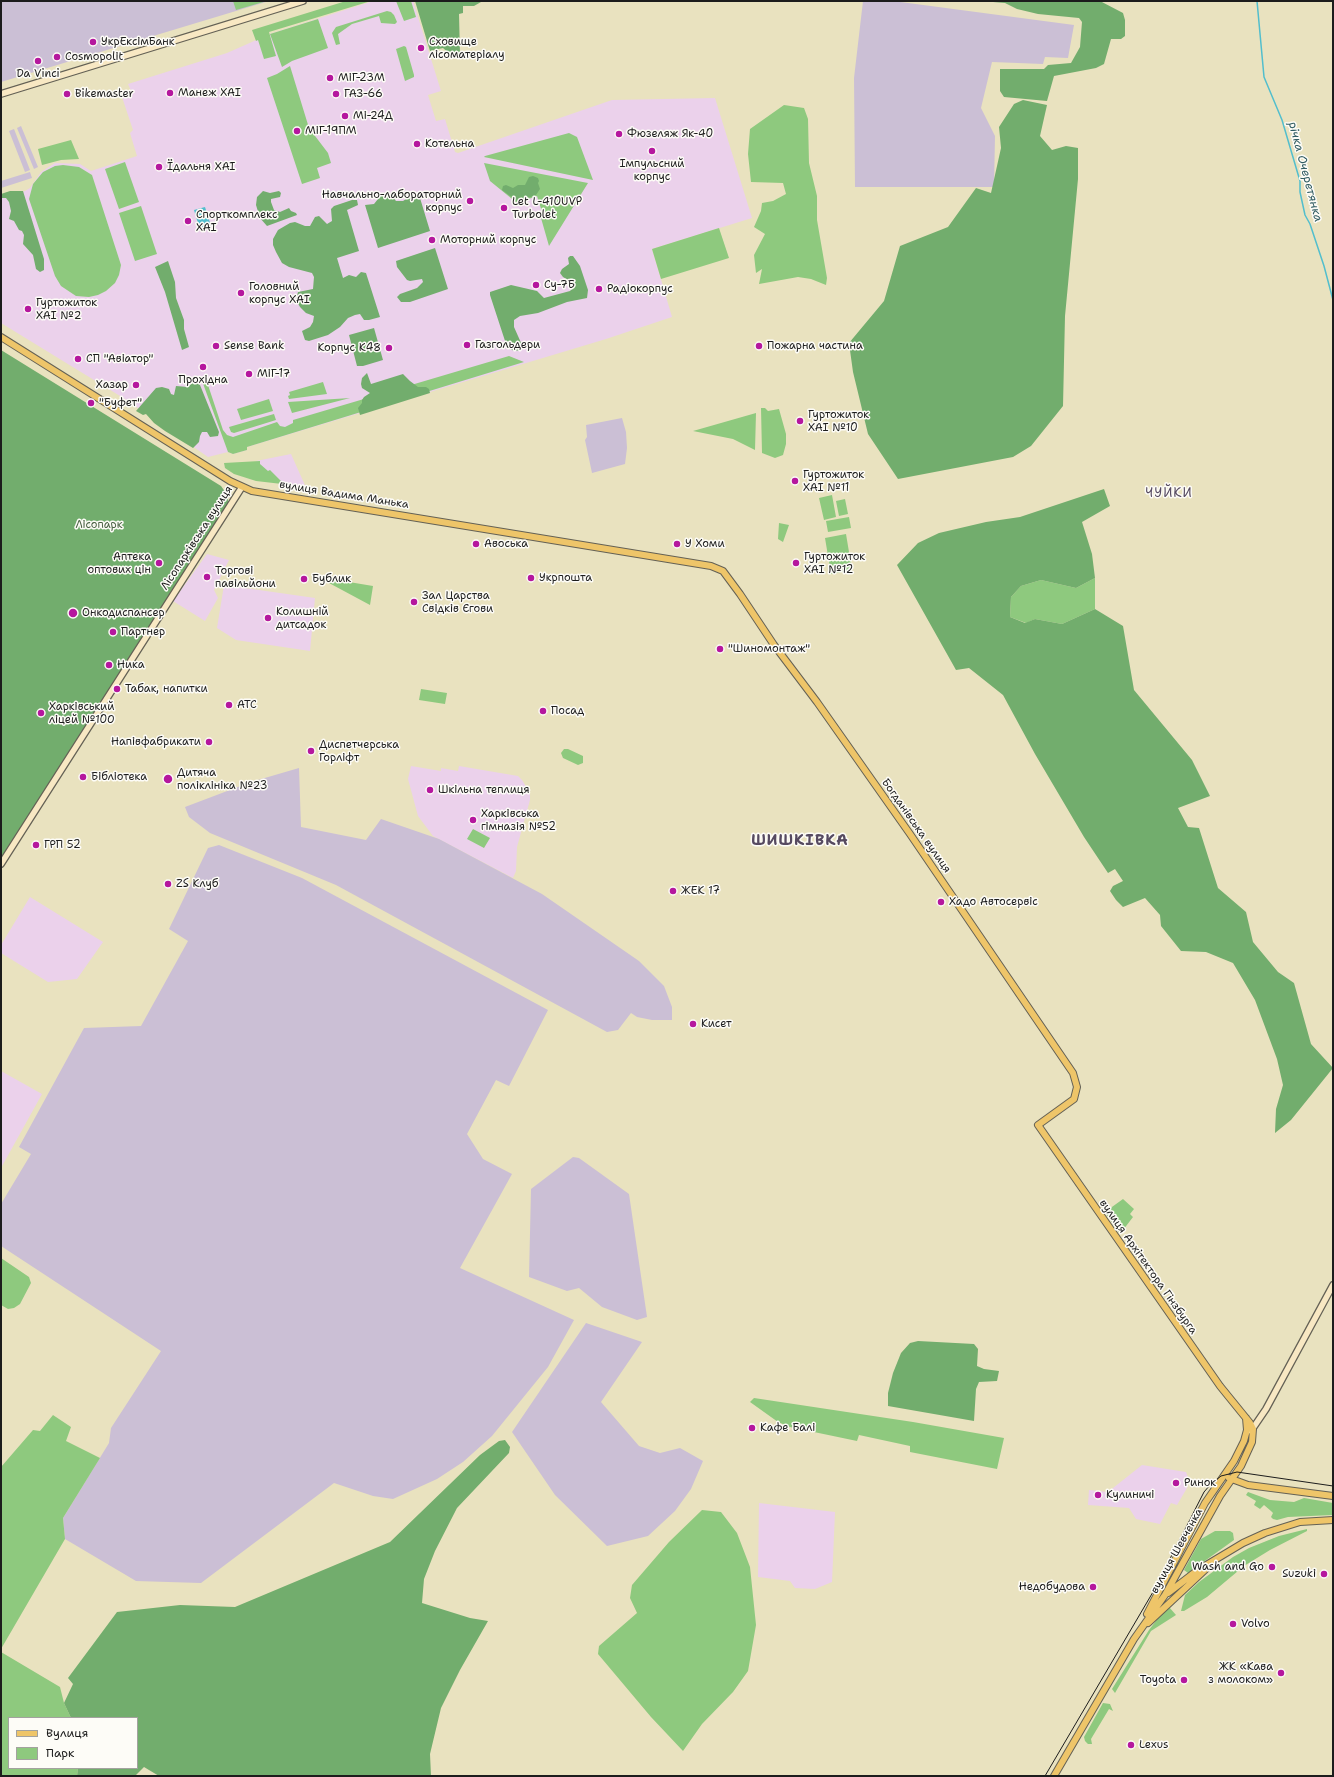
<!DOCTYPE html>
<html>
<head>
<meta charset="utf-8">
<style>
  body { margin:0 }
  #map { position:relative; width:1334px; height:1777px; overflow:hidden; background:#e9e2bf; font-family:"Shantell Sans",sans-serif }
  canvas { display:block }
  .frame { position:absolute; inset:0; border:2px solid #1c1c1c; pointer-events:none }
  .legend { position:absolute; left:8px; top:1717px; width:130px; height:52px; box-sizing:border-box; background:#fdfcf7; border:1px solid #a3a29f; margin:0; padding:5px 7px; list-style:none; font-size:12px; color:#1c1c1c }
  .legend li { display:flex; align-items:center; gap:8px; height:20px }
  .legend b { width:20px; border:1px solid #a3a29f }
</style>
</head>
<body>
<div id="map">
<canvas width="1334" height="1777"></canvas>
<div class="frame"></div>
<ul class="legend">
<li><b style="height:5px;background:#eec569"></b>Вулиця</li>
<li><b style="height:11px;background:#8ec97e"></b>Парк</li>
</ul>
</div>
<script>
const ctx = document.querySelector('canvas').getContext('2d');
ctx.lineJoin = 'round';
function paint(path, color) {
  ctx.fillStyle = color;
  ctx.fill(path, 'evenodd');
}
function toPath(rows) {
  const path = new Path2D();
  for (const r of rows) {
    path.moveTo(r[0], r[1]);
    for (let i = 2; i < r.length; i += 2) path.lineTo(r[i], r[i + 1]);
  }
  return path;
}
function stroke(path, color, width, dash) {
  ctx.strokeStyle = color;
  ctx.lineWidth = width;
  ctx.lineCap = dash ? 'butt' : 'round';
  ctx.setLineDash(dash || []);
  ctx.stroke(path);
}
function write(font, color, halo, rows, align = 'center') {
  ctx.font = font + ' "Shantell Sans",sans-serif';
  ctx.lineWidth = 3;
  ctx.setLineDash([]);
  ctx.textBaseline = 'middle';
  ctx.strokeStyle = halo;
  ctx.fillStyle = color;
  for (const [text, x, y, turn = 0] of rows) {
    ctx.save();
    ctx.translate(x, y);
    ctx.rotate((+turn || 0) * Math.PI / 180);
    ctx.textAlign = isNaN(turn) ? turn : align;
    if (halo) ctx.strokeText(text, 0, 0);
    ctx.fillText(text, 0, 0);
    ctx.restore();
  }
}
const built = toPath([
  [373,1,413,1,441,91,428,95,436,121,445,119,455,152,458,153,612,100,715,98,752,218,652,249,672,317,606,339,247,447,247,450,233,454,228,452,208,457,125,399,1,323,1,196,25,191,30,188,41,172,55,163,80,164,91,171,137,156,130,133,133,130,121,94,131,91,128,84,227,53,270,34],
  [291,454,308,492,283,487,263,471,256,461],
  [207,554,229,560,214,590,218,598,205,621,173,601],
  [224,585,315,598,310,651,236,640,217,628],
  [411,766,441,771,441,768,458,771,459,766,518,776,522,780,530,793,530,800,517,847,516,871,513,878,433,836,418,816,408,779],
  [30,897,103,942,77,979,48,982,1,953,1,945],
  [1,1071,42,1094,1,1168],
  [1142,1465,1186,1472,1189,1480,1187,1488,1177,1505,1171,1503,1160,1524,1136,1519,1129,1508,1088,1505,1089,1490,1108,1492],
  [759,1503,835,1512,832,1582,815,1589,795,1588,790,1581,758,1577]
]);
const industrial = toPath([
  [1,1,269,1,1,82],
  [863,1,893,1,1074,25,1068,58,1045,57,1043,64,992,62,981,108,995,136,994,187,855,187,854,78],
  [21,126,38,167,34,169,17,128],
  [14,129,30,170,25,172,9,131],
  [30,172,32,178,1,188,1,181],
  [622,418,626,432,627,448,625,464,592,473,585,440,587,437,586,425],
  [299,768,301,827,366,840,381,819,439,839,542,894,639,961,664,986,672,1007,672,1020,652,1020,637,1017,631,1013,618,1030,607,1032,336,885,210,833,189,817,185,807,251,782],
  [219,845,302,878,548,1010,509,1086,496,1080,467,1134,483,1159,512,1174,460,1268,574,1320,548,1367,492,1436,463,1462,437,1479,393,1499,373,1496,334,1483,201,1583,136,1581,65,1539,63,1518,109,1443,111,1428,161,1351,1,1246,1,1204,31,1154,19,1147,84,1028,141,1026,188,941,169,929,208,848],
  [573,1157,579,1158,629,1194,647,1317,637,1320,602,1307,579,1288,567,1291,529,1277,531,1189],
  [586,1323,642,1342,601,1402,639,1446,660,1453,680,1448,703,1461,691,1489,675,1511,648,1536,607,1546,555,1495,512,1432]
]);
const green = toPath([
  [233,1,267,1,236,10],
  [346,1,371,1,269,32,276,56,264,59,258,40,256,41,252,30],
  [396,1,411,1,416,17,404,21],
  [387,11,391,12,394,15,397,22,395,24,381,23,379,16,352,24,338,34,340,44,336,45,332,33,336,27],
  [318,19,328,48,292,61,282,67,270,34],
  [404,46,406,47,414,75,414,77,405,81,396,49],
  [290,66,309,128,328,153,331,163,317,168,320,178,302,184,267,78,277,74],
  [784,105,804,108,808,119,809,163,817,196,817,220,827,278,826,285,811,279,798,277,759,284,762,269,756,273,754,255,765,234,754,227,761,211,762,203,773,201,786,194,783,183,751,182,748,154,750,129],
  [569,133,577,137,593,180,484,157,485,156],
  [71,140,79,159,61,160,42,165,38,149],
  [125,162,139,202,119,209,105,169],
  [484,163,588,183,549,246,541,218,543,215,537,196,517,203,490,181],
  [63,165,79,167,92,175,121,265,119,275,115,283,106,291,98,295,89,297,76,296,61,286,55,276,29,199,33,184,43,172,55,166],
  [141,206,157,254,135,261,119,213],
  [719,228,729,258,661,279,652,249],
  [509,356,524,362,247,447,247,450,233,454,228,452,201,378,205,376,223,430,227,435,233,437,277,422,280,426,285,427,293,423,293,420],
  [323,382,327,394,289,399,288,396,290,395,289,392],
  [350,398,292,413,288,402],
  [269,399,273,411,241,420,237,409],
  [761,408,765,408,768,411,779,409,786,434,786,444,783,455,775,458,762,453],
  [756,413,755,450,733,439,693,431],
  [274,414,276,420,234,433,231,432,229,427],
  [260,461,260,464,268,471,270,470,282,482,282,484,256,481,234,474,225,468,224,463],
  [832,495,836,517,824,520,819,498],
  [845,499,848,514,839,516,836,501],
  [849,517,851,528,828,532,826,521],
  [779,523,789,525,783,542,778,539],
  [846,534,852,570,831,574,825,538],
  [1095,578,1095,609,1062,624,1035,619,1026,623,1010,617,1011,597,1021,586,1041,580,1076,588],
  [331,579,373,586,370,605,329,583],
  [421,689,447,693,445,704,419,700],
  [564,749,568,749,583,756,583,763,578,765,563,758,561,753],
  [473,829,490,838,484,848,467,839],
  [1123,1199,1134,1209,1130,1214,1133,1217,1120,1234,1105,1212],
  [1,1258,29,1277,31,1283,20,1304,14,1308,8,1309,1,1305],
  [754,1398,913,1422,1004,1438,997,1469,910,1452,910,1446,859,1435,857,1441,790,1427,778,1422,750,1402],
  [53,1415,71,1427,66,1441,100,1458,63,1518,65,1539,1,1649,1,1467,33,1430,40,1431],
  [1248,1492,1270,1500,1294,1502,1304,1498,1333,1503,1333,1515,1288,1517,1277,1520,1273,1519,1271,1517,1273,1513,1271,1511,1264,1505,1260,1509,1254,1505,1256,1501,1246,1495],
  [702,1510,721,1512,737,1533,750,1567,756,1625,748,1671,733,1692,702,1724,683,1751,651,1717,598,1654,599,1646,637,1613,630,1598,632,1585,669,1542],
  [1307,1529,1307,1531,1270,1550,1244,1566,1207,1597,1184,1611,1181,1611,1185,1595,1199,1582,1233,1557,1249,1548,1279,1536],
  [1215,1531,1230,1531,1233,1533,1234,1540,1188,1573,1184,1570,1201,1539],
  [1169,1607,1176,1615,1151,1631,1115,1693,1112,1689,1149,1630,1162,1613],
  [1,1652,60,1687,64,1703,71,1718,9,1718,9,1768,78,1768,77,1776,1,1776],
  [1103,1703,1110,1704,1113,1711,1109,1709,1091,1739,1092,1744,1088,1744,1085,1741,1084,1737]
]);
const forest = toPath([
  [415,1,481,2,474,6,463,6,463,13,459,14,460,55,452,56,443,48,430,51],
  [981,1,1100,1,1123,13,1125,20,1125,36,1121,39,1111,39,1104,64,1096,68,1054,76,1047,101,1004,97,1000,91,1000,69,1044,69,1048,65,1071,63,1080,47,1082,22,1079,18,1038,14,1017,9,1005,3],
  [1023,100,1047,105,1040,136,1052,150,1066,146,1078,148,1078,179,1065,316,1063,406,1031,446,1013,457,898,479,868,434,853,372,849,343,884,301,900,246,948,227,976,188,991,193,1001,148,999,127,1014,104],
  [533,176,538,178,539,181,538,183,540,189,536,195,518,202,502,190,503,186,506,185,513,188,518,185,525,185,529,177],
  [10,191,23,191,44,259,44,270,40,272,36,269,33,255,23,244,24,235,22,231,19,230,14,221,9,219,11,211,9,202,6,198,1,198,1,194],
  [263,191,270,193,279,191,281,193,280,197,271,199,271,202,274,210,280,212,289,208,291,211,296,213,297,215,267,226,260,218,256,205,257,197],
  [382,194,391,195,396,201,403,201,414,194,420,198,430,231,378,248,365,205,374,204],
  [352,200,357,200,358,205,347,210,359,251,337,258,343,278,349,275,356,277,361,272,366,273,380,317,369,320,364,320,360,314,355,315,348,318,340,327,328,335,309,341,305,340,302,331,310,327,313,322,314,316,306,313,300,307,296,300,298,292,313,289,314,277,312,273,289,267,282,263,276,252,273,245,273,239,278,230,290,223,295,222,305,226,310,226,315,217,319,216,327,224,332,221,331,209,334,206],
  [435,248,448,289,410,302,401,302,397,297,400,294,417,288,423,282,422,279,410,281,407,280,397,267,396,261],
  [570,256,573,256,580,266,588,290,587,298,567,302,538,313,520,316,514,320,514,327,522,345,521,350,514,351,507,347,490,295,490,292,511,285,537,291,544,298,570,291,574,287,573,283,563,277,560,273,562,269,569,264,568,258],
  [168,261,175,282,176,298,184,320,184,329,189,347,182,350,165,292,155,267],
  [374,328,383,360,363,366,357,366,349,335],
  [1,350,221,486,228,496,228,503,1,860],
  [367,373,371,384,403,374,410,381,418,387,426,387,429,389,430,393,360,415,358,408,362,403,362,400,364,397,370,393,362,388,361,384,362,378],
  [194,381,200,385,219,432,218,436,210,437,207,432,202,432,200,436,199,442,193,448,165,431,154,423,146,414,143,415,136,411,156,388,162,387,169,389,171,394,174,395,176,386,188,387],
  [1104,489,1110,506,1082,522,1092,554,1095,578,1076,588,1041,580,1021,586,1011,597,1010,617,1025,623,1035,619,1062,624,1095,609,1123,626,1134,690,1192,760,1210,796,1178,808,1188,827,1199,828,1218,888,1246,912,1253,942,1278,972,1294,983,1311,1044,1333,1068,1291,1120,1275,1133,1276,1109,1283,1085,1277,1059,1255,1000,1233,963,1206,952,1181,951,1161,926,1160,915,1145,898,1123,907,1116,900,1110,891,1113,886,1123,881,1115,869,1108,873,1084,837,1035,754,1003,695,969,668,956,670,897,565,918,543,939,533,986,522,1020,517],
  [918,1341,974,1344,978,1349,977,1366,984,1369,999,1371,997,1381,979,1382,976,1389,974,1421,888,1406,888,1393,893,1373,901,1353,910,1343],
  [505,1440,510,1447,509,1453,457,1508,435,1551,424,1579,422,1603,470,1618,488,1621,460,1670,441,1708,430,1754,431,1776,159,1776,144,1767,136,1775,77,1776,78,1768,137,1768,137,1718,71,1718,64,1703,73,1684,68,1678,117,1612,180,1605,235,1607,390,1542,480,1455,499,1441]
]);
const water = toPath([
  [205,207,211,226,200,230,194,210]
]);
const stream = toPath([
  [1257,1,1264,77,1282,120,1300,181,1300,192,1305,215,1310,224,1324,266,1333,300]
]);
const secondary = toPath([
  [1,94,303,1],
  [1,864,242,487],
  [1251,1431,1266,1409,1333,1285]
]);
const primary = toPath([
  [1,337,230,481,252,491,711,566,723,571,740,594,774,645,817,702,910,834,1073,1073,1077,1087,1074,1099,1038,1125,1220,1386,1250,1423,1253,1429,1252,1442,1241,1466,1220,1496,1165,1595,1134,1639,1054,1776],
  [1229,1478,1248,1485,1333,1496],
  [1168,1593,1198,1570,1243,1543,1265,1533,1300,1522,1333,1520],
  [1147,1614,1205,1503,1234,1461,1244,1441,1247,1430,1246,1418],
  [1148,1623,1208,1567]
]);
const tram = toPath([
  [1045,1776,1153,1592,1204,1492,1210,1485,1221,1476,1237,1472,1333,1486]
]);
const markers = [
  [93,42,4,"#b5179e"],
  [421,48,4,"#b5179e"],
  [57,57,4,"#b5179e"],
  [38,61,4,"#b5179e"],
  [330,78,4,"#b5179e"],
  [170,93,4,"#b5179e"],
  [67,94,4,"#b5179e"],
  [336,94,4,"#b5179e"],
  [345,116,4,"#b5179e"],
  [297,131,4,"#b5179e"],
  [619,134,4,"#b5179e"],
  [417,144,4,"#b5179e"],
  [652,151,4,"#b5179e"],
  [159,167,4,"#b5179e"],
  [470,201,4,"#b5179e"],
  [504,208,4,"#b5179e"],
  [188,221,4,"#b5179e"],
  [432,240,4,"#b5179e"],
  [536,285,4,"#b5179e"],
  [599,289,4,"#b5179e"],
  [241,293,4,"#b5179e"],
  [28,309,4,"#b5179e"],
  [467,345,4,"#b5179e"],
  [216,346,4,"#b5179e"],
  [759,346,4,"#b5179e"],
  [389,348,4,"#b5179e"],
  [78,359,4,"#b5179e"],
  [203,367,4,"#b5179e"],
  [249,374,4,"#b5179e"],
  [136,385,4,"#b5179e"],
  [91,403,4,"#b5179e"],
  [800,421,4,"#b5179e"],
  [795,481,4,"#b5179e"],
  [476,544,4,"#b5179e"],
  [677,544,4,"#b5179e"],
  [159,563,4,"#b5179e"],
  [796,563,4,"#b5179e"],
  [207,577,4,"#b5179e"],
  [531,578,4,"#b5179e"],
  [304,579,4,"#b5179e"],
  [414,602,4,"#b5179e"],
  [73,613,5,"#b5179e"],
  [268,618,4,"#b5179e"],
  [113,632,4,"#b5179e"],
  [720,649,4,"#b5179e"],
  [109,665,4,"#b5179e"],
  [117,689,4,"#b5179e"],
  [229,705,4,"#b5179e"],
  [543,711,4,"#b5179e"],
  [41,713,4,"#b5179e"],
  [209,742,4,"#b5179e"],
  [311,751,4,"#b5179e"],
  [83,777,4,"#b5179e"],
  [168,779,5,"#b5179e"],
  [430,790,4,"#b5179e"],
  [473,820,4,"#b5179e"],
  [36,845,4,"#b5179e"],
  [168,884,4,"#b5179e"],
  [673,891,4,"#b5179e"],
  [941,902,4,"#b5179e"],
  [693,1024,4,"#b5179e"],
  [752,1428,4,"#b5179e"],
  [1176,1483,4,"#b5179e"],
  [1098,1495,4,"#b5179e"],
  [1272,1567,4,"#b5179e"],
  [1324,1574,4,"#b5179e"],
  [1093,1587,4,"#b5179e"],
  [1233,1624,4,"#b5179e"],
  [1281,1673,4,"#b5179e"],
  [1184,1680,4,"#b5179e"],
  [1131,1745,4,"#b5179e"]
];
const poiNames = [
  ["УкрЕксімБанк",101,42],
  ["Сховище",429,42],
  ["лісоматеріалу",429,55],
  ["Cosmopolit",65,57],
  ["Da Vinci",38,74,"center"],
  ["МіГ-23М",338,78],
  ["Манеж ХАІ",178,93],
  ["Bikemaster",75,94],
  ["ГАЗ-66",344,94],
  ["Мі-24Д",353,116],
  ["МіГ-19ПМ",305,131],
  ["Фюзеляж Як-40",627,134],
  ["Котельна",425,144],
  ["Імпульсний",652,164,"center"],
  ["корпус",652,177,"center"],
  ["Їдальня ХАІ",167,167],
  ["Навчально-лабораторний",462,195,"right"],
  ["корпус",462,208,"right"],
  ["Let L-410UVP",512,202],
  ["Turbolet",512,215],
  ["Спорткомплекс",196,215],
  ["ХАІ",196,228],
  ["Моторний корпус",440,240],
  ["Су-7Б",544,285],
  ["Головний",249,287],
  ["корпус ХАІ",249,300],
  ["Радіокорпус",607,289],
  ["Гуртожиток",36,303],
  ["ХАІ №2",36,316],
  ["Газгольдери",475,345],
  ["Sense Bank",224,346],
  ["Пожарна частина",767,346],
  ["Корпус К48",381,348,"right"],
  ["СП \"Авіатор\"",86,359],
  ["МіГ-17",257,374],
  ["Прохідна",203,380,"center"],
  ["Хазар",128,385,"right"],
  ["\"Буфет\"",99,403],
  ["Гуртожиток",808,415],
  ["ХАІ №10",808,428],
  ["Гуртожиток",803,475],
  ["ХАІ №11",803,488],
  ["Авоська",484,544],
  ["У Хоми",685,544],
  ["Аптека",151,557,"right"],
  ["оптових цін",151,570,"right"],
  ["Гуртожиток",804,557],
  ["ХАІ №12",804,570],
  ["Торгові",215,571],
  ["павільйони",215,584],
  ["Укрпошта",539,578],
  ["Бублик",312,579],
  ["Зал Царства",422,596],
  ["Свідків Єгови",422,609],
  ["Колишній",276,612],
  ["дитсадок",276,625],
  ["Онкодиспансер",82,613],
  ["Партнер",121,632],
  ["\"Шиномонтаж\"",728,649],
  ["Ника",117,665],
  ["Табак, напитки",125,689],
  ["АТС",237,705],
  ["Харківський",49,707],
  ["ліцей №100",49,720],
  ["Посад",551,711],
  ["Напівфабрикати",201,742,"right"],
  ["Диспетчерська",319,745],
  ["Горліфт",319,758],
  ["Дитяча",177,773],
  ["поліклініка №23",177,786],
  ["Бібліотека",91,777],
  ["Шкільна теплиця",438,790],
  ["Харківська",481,814],
  ["гімназія №52",481,827],
  ["ГРП 52",44,845],
  ["ZS Клуб",176,884],
  ["ЖЕК 17",681,891],
  ["Хадо Автосервіс",949,902],
  ["Кисет",701,1024],
  ["Кафе Балі",760,1428],
  ["Ринок",1184,1483],
  ["Кулиничі",1106,1495],
  ["Wash and Go",1264,1567,"right"],
  ["Suzuki",1316,1574,"right"],
  ["Недобудова",1085,1587,"right"],
  ["Volvo",1241,1624],
  ["ЖК «Кава",1273,1667,"right"],
  ["з молоком»",1273,1680,"right"],
  ["Toyota",1176,1680,"right"],
  ["Lexus",1139,1745]
];
const streetNames = [
  ["вулиця Вадима Манька",344,495,9],
  ["Лісопарківська вулиця",197,538,-57],
  ["Богданівська вулиця",916,826,55],
  ["вулиця Архітектора Гінзбурга",1148,1267,55],
  ["вулиця Шевченка",1177,1551,-61]
];
const parkNames = [
  ["Лісопарк",99,525]
];
const waterNames = [
  ["річка Очеретянка",1305,172,75]
];
const quarterNames = [
  ["ЧУЙКИ",1169,494]
];
const districtNames = [
  ["ШИШКІВКА",800,841]
];
paint(built, '#ebd1eb');
paint(industrial, '#cbbfd5');
paint(green, '#8ec97e');
paint(forest, '#72ad6d');
paint(water, '#52becd');
stroke(stream, '#52becd', 1.5);
stroke(secondary, '#646155', 8);
stroke(primary, '#646155', 8);
stroke(secondary, '#f8e8c3', 5.5);
stroke(primary, '#eec569', 6);
stroke(tram, '#1c1c1c', 1);
for (const [x, y, r, color] of markers) {
  const dot = new Path2D();
  dot.arc(x, y, r, 0, 2 * Math.PI);
  ctx.fillStyle = color;
  ctx.fill(dot);
  stroke(dot, '#fdfcf7', 1.5);
}
write('11px', '#1c1c1c', '#fdfcf7', poiNames, 'left');
write('11px', '#1c1c1c', '#fdfcf7', streetNames);
write('11px', '#4a6143', '#fdfcf7', parkNames);
write('italic 12px', '#325d63', '#fdfcf7', waterNames);
ctx.letterSpacing = '1px';
write('13px', '#564a60', '#fdfcf7', quarterNames);
ctx.letterSpacing = '0px';
ctx.letterSpacing = '1px';
write('bold 15px', '#564a60', '#fdfcf7', districtNames);
ctx.letterSpacing = '0px';
</script>
</body>
</html>
